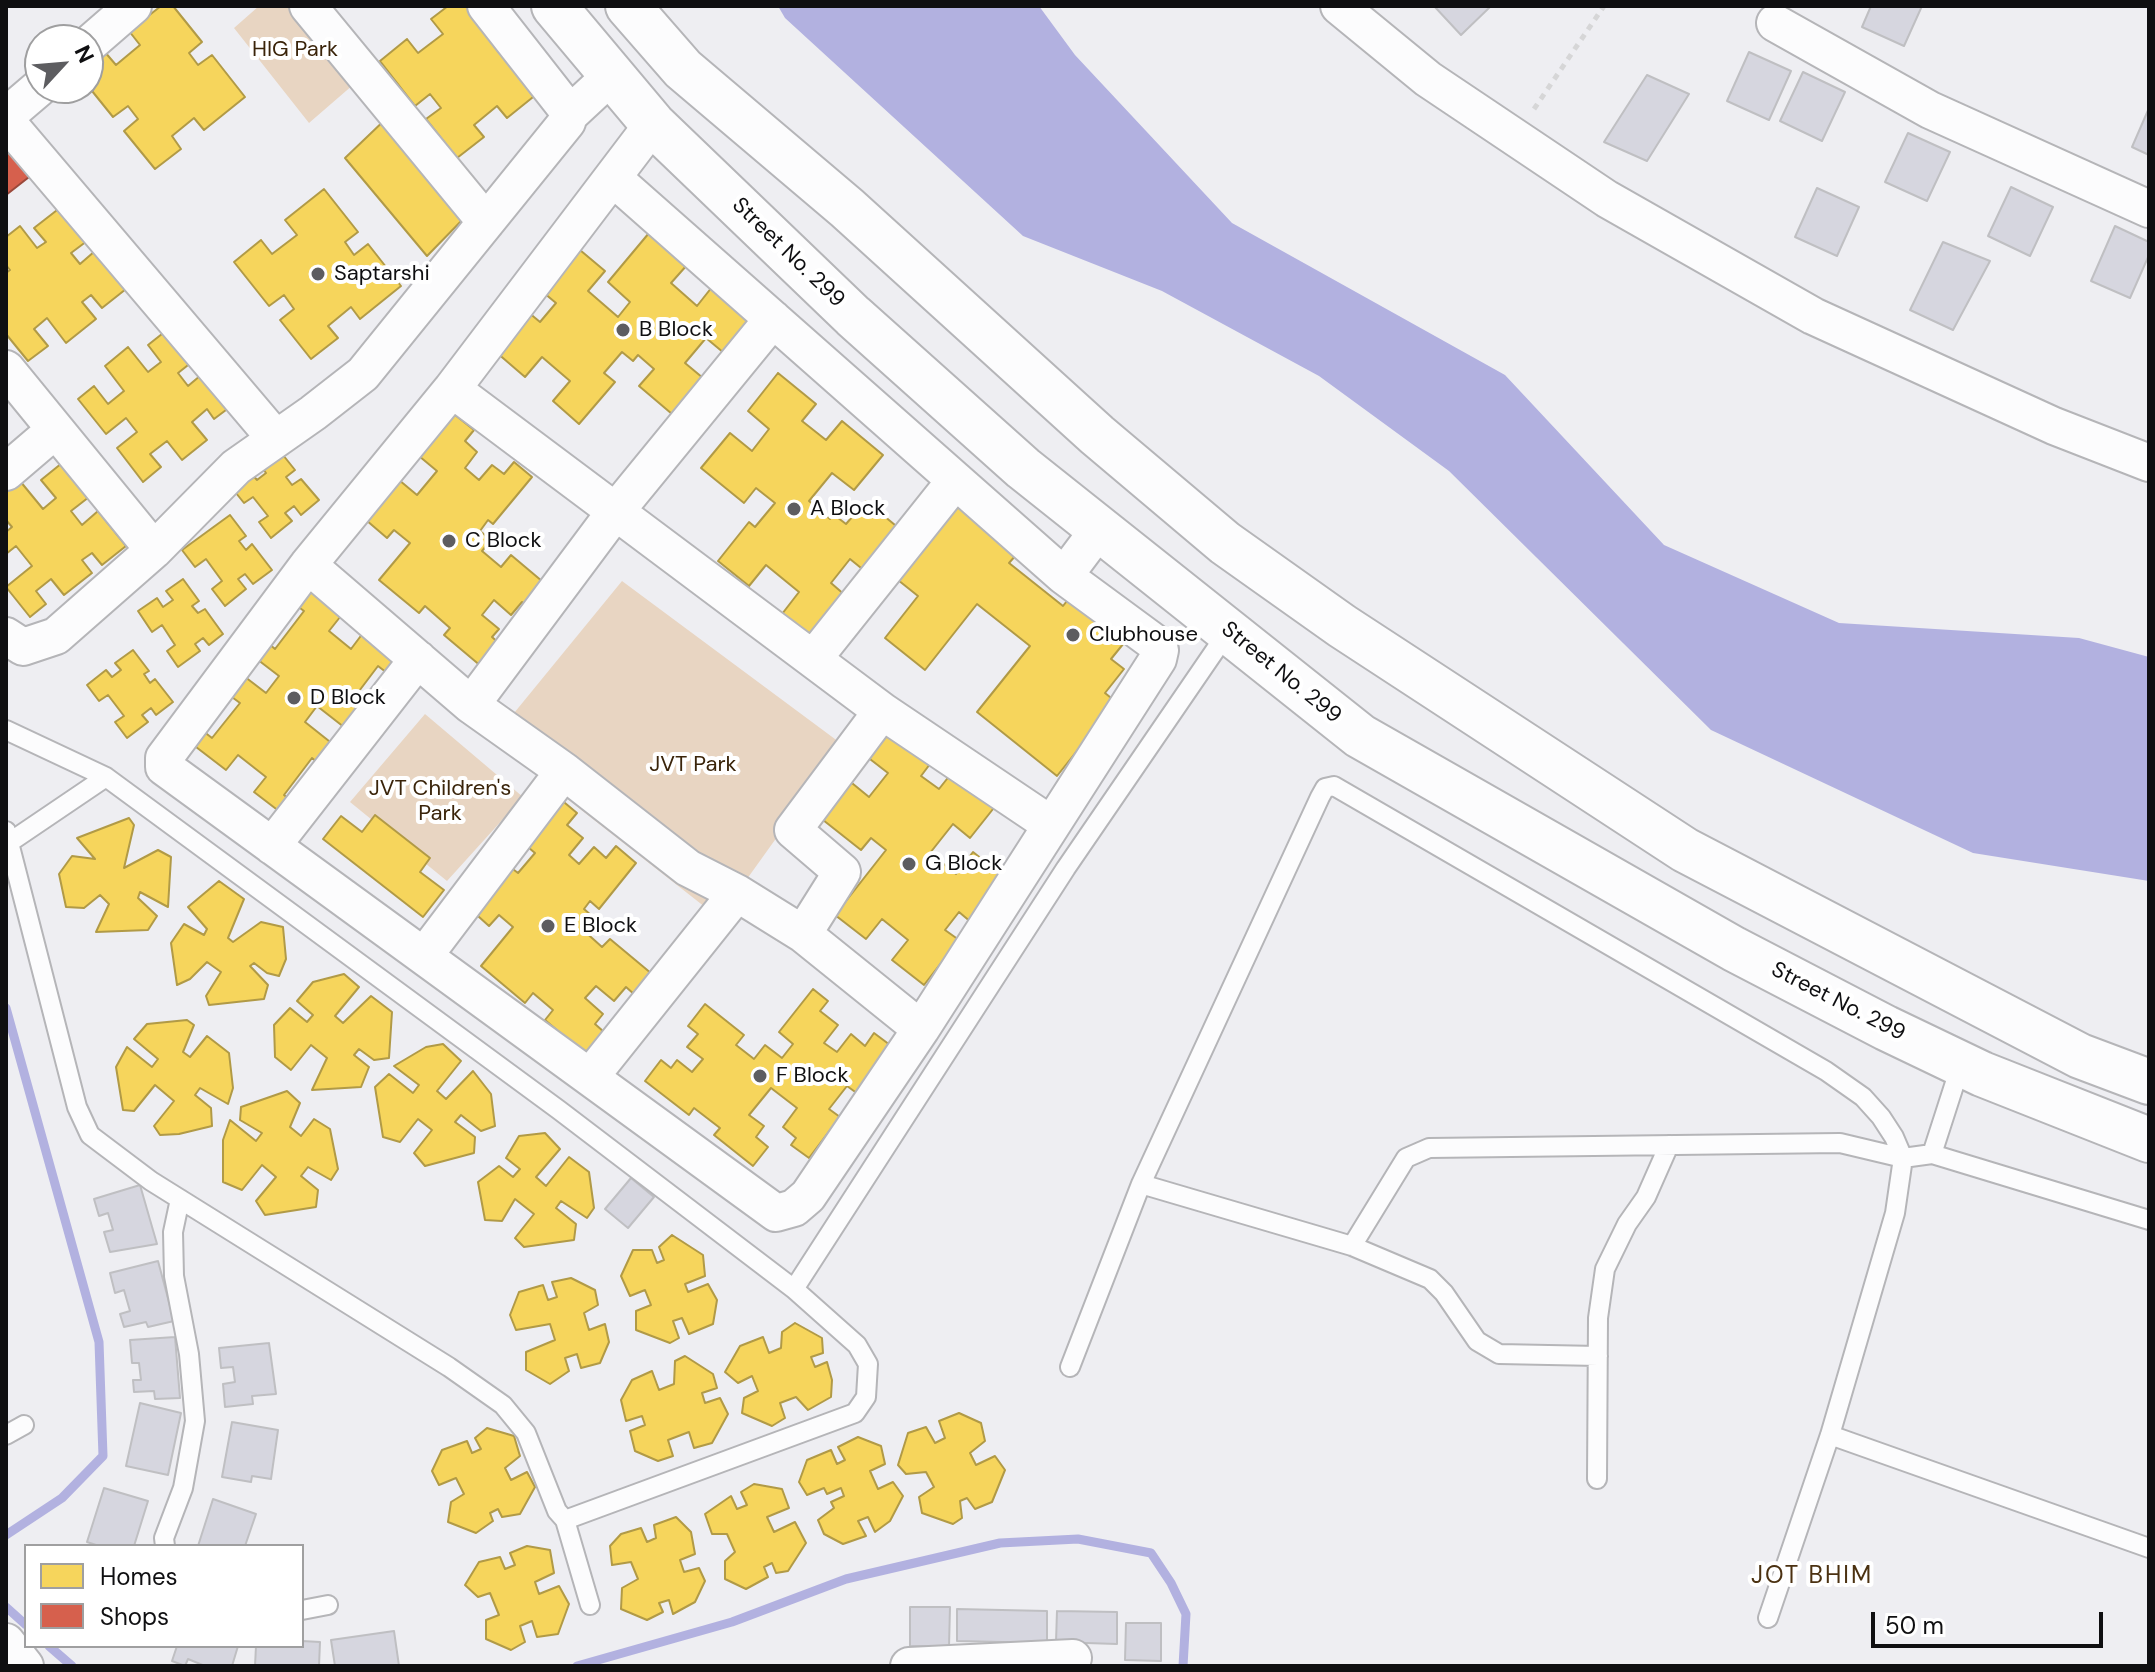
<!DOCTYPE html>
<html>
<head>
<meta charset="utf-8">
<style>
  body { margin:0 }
  #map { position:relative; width:2155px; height:1672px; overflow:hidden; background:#eeeef2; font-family:"DM Sans",sans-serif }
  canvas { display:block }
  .frame { position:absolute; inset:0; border:8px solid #0f0f11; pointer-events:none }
  .legend { position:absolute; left:24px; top:1544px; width:280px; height:104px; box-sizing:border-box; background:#fff; border:2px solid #9f9fa0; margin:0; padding:10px 14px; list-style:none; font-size:24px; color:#0f0f11 }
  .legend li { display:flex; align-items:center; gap:16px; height:40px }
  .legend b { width:40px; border:2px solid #9f9fa0 }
  .north { position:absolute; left:24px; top:24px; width:80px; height:80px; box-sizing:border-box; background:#fff; border:2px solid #9f9fa0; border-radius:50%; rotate:64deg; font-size:22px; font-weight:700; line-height:32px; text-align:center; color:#0f0f11 }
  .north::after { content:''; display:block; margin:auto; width:28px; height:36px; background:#5d5d60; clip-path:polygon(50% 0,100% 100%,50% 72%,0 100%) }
  .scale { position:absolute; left:1871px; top:1612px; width:232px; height:36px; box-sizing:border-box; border:4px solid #0f0f11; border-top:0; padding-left:10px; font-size:24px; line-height:28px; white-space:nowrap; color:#0f0f11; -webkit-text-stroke:6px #fff; paint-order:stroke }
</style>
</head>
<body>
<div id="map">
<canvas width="2155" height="1672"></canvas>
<div class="frame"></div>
<ul class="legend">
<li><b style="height:22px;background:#f6d55c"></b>Homes</li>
<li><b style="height:22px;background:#d6604d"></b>Shops</li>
</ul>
<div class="north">N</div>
<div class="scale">50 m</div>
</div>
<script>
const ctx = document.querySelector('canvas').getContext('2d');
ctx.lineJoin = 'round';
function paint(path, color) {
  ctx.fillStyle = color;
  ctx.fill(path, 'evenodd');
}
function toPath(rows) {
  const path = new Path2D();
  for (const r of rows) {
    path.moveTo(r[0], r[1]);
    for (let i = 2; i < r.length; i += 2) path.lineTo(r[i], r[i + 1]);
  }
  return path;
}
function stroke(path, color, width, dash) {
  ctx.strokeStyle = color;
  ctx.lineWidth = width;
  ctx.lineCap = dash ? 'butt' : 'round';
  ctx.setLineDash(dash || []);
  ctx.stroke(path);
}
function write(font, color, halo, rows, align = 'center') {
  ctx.font = font + ' "DM Sans",sans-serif';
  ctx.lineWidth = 8;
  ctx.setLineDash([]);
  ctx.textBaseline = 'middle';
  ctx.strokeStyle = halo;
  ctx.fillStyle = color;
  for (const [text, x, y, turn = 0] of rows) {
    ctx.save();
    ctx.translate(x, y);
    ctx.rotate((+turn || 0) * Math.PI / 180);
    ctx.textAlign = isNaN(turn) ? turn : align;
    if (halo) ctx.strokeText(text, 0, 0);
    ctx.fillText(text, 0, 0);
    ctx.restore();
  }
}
const green = toPath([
  [259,6,303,6,361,78,309,123,234,28],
  [622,581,843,745,719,918,492,740],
  [425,714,523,797,447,881,350,802]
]);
const water = toPath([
  [778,6,1039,6,1075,55,1232,223,1505,375,1664,545,1839,623,2079,638,2149,657,2149,881,1973,853,1711,730,1449,471,1319,376,1162,291,1023,236,785,18]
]);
const homes = toPath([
  [161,6,173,6,202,42,189,53,198,65,212,55,245,97,204,130,194,118,172,136,181,149,155,169,124,131,138,119,128,106,113,117,88,86,88,64,104,51,116,65,140,45,129,31,161,6],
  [448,6,484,6,504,31,491,42,500,54,514,43,548,85,507,118,497,106,474,125,484,137,457,158,426,119,441,108,430,94,415,106,380,61,407,39,418,53,443,34,431,19,448,6],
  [391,114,470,212,427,256,345,158,391,114],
  [324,189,358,232,345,242,354,255,368,244,401,286,360,319,351,307,328,326,338,338,311,359,280,320,294,309,284,295,269,306,234,262,261,240,272,254,297,235,285,220,324,189],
  [61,207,87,241,71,253,80,264,95,251,126,289,102,308,91,295,82,302,96,319,66,343,47,318,34,329,48,346,28,361,6,334,6,273,10,270,6,265,6,237,20,226,37,248,46,242,34,228,61,207],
  [649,233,687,265,671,283,697,306,712,287,752,321,724,353,706,338,685,363,703,378,672,414,639,386,654,369,638,355,633,361,622,352,604,373,615,382,579,424,553,401,570,381,542,357,525,377,489,346,522,307,540,322,556,303,538,288,574,245,605,271,588,291,618,317,630,302,608,282,649,233],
  [172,326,197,358,178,373,188,386,207,370,234,404,214,419,207,409,192,422,207,440,182,460,167,441,150,454,161,467,143,482,117,448,137,432,126,418,106,434,78,399,94,386,108,404,124,391,105,366,128,347,148,372,161,362,148,345,172,326],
  [778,373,816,404,802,421,826,440,842,421,883,455,854,490,832,473,809,501,830,519,833,514,846,524,866,501,901,530,866,572,850,559,831,583,846,596,812,638,782,614,799,592,766,565,749,586,718,561,749,522,755,527,775,503,756,488,744,503,701,468,730,433,752,451,769,429,748,411,778,373],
  [454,414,474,430,465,441,477,452,465,468,479,480,492,465,504,474,514,462,532,477,493,524,488,520,480,531,491,540,482,551,501,567,511,555,549,587,530,609,522,602,511,615,494,600,482,615,499,629,492,637,501,645,482,667,444,635,450,628,425,606,419,613,379,580,410,543,394,530,387,538,366,520,399,480,417,495,437,471,419,456,454,414],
  [279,450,295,470,286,477,292,485,301,479,319,500,301,515,294,506,285,513,292,521,271,538,259,522,268,516,253,497,244,503,232,488,251,473,257,480,266,473,261,466,279,450],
  [62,463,89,497,71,511,82,525,98,511,126,546,102,565,92,553,82,560,92,573,64,595,51,579,36,591,46,604,30,617,6,587,32,566,16,546,6,554,6,532,12,527,6,520,6,492,20,481,43,509,56,498,41,480,62,463],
  [959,493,1024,546,1009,563,1063,606,1077,588,1132,633,1111,659,1124,669,1105,693,1116,702,1057,776,977,712,1030,646,977,604,925,670,885,638,918,596,893,576,959,493],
  [230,515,246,536,239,541,246,550,252,544,272,570,253,584,245,574,238,579,246,589,225,606,212,589,222,581,206,559,195,567,182,550,230,515],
  [183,579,199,601,192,606,198,613,205,609,223,634,209,645,203,638,195,644,200,651,178,667,167,651,175,645,162,625,152,632,138,611,157,598,163,607,173,600,166,591,183,579],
  [304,581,344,612,329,631,351,649,366,629,405,659,391,676,378,666,350,703,363,714,349,731,317,706,305,722,339,749,324,768,312,758,284,795,294,803,284,815,254,792,266,777,238,755,226,770,183,737,194,724,212,738,240,703,221,689,236,670,266,693,279,676,249,653,261,637,275,649,304,611,289,600,304,581],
  [133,650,149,671,144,674,150,683,155,679,173,702,156,715,151,708,142,715,148,722,127,738,115,722,124,716,108,695,99,701,87,685,106,670,112,677,121,670,115,663,133,650],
  [892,722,936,756,921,776,939,789,954,770,997,804,970,838,953,824,930,853,956,874,973,852,1007,879,972,923,959,912,945,930,959,940,924,985,892,960,908,940,882,919,866,939,835,915,886,850,871,838,861,850,818,816,847,779,869,797,888,773,866,756,892,722],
  [559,798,577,813,567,825,583,838,569,855,579,864,594,847,606,858,616,846,636,863,599,909,590,901,584,909,592,916,582,929,602,947,610,939,652,974,635,995,626,987,614,1001,596,986,585,998,603,1014,595,1024,604,1032,585,1054,545,1020,553,1010,533,993,525,1003,481,966,513,927,499,915,489,926,468,907,505,863,518,873,535,853,522,842,559,798],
  [375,815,430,858,420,872,444,890,423,917,323,839,341,816,362,832,375,815],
  [129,818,134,825,124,868,158,850,171,857,168,907,140,892,138,898,157,916,148,930,96,932,109,904,100,895,84,908,66,907,59,874,72,856,95,859,77,838,129,818],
  [219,881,244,899,228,938,233,942,261,922,283,927,286,959,279,976,267,973,254,963,250,966,268,985,264,999,209,1005,206,996,221,972,207,962,190,979,177,985,171,943,184,924,204,935,207,929,188,907,219,881],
  [344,974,359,987,335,1016,343,1023,371,996,392,1012,389,1058,374,1060,359,1049,354,1055,369,1067,361,1087,312,1090,327,1058,311,1045,291,1070,275,1057,274,1025,290,1008,307,1022,313,1015,297,1001,313,982,344,974],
  [813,989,828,1001,820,1011,838,1025,824,1043,837,1052,851,1034,865,1046,874,1033,894,1048,858,1094,847,1086,829,1109,840,1117,809,1158,791,1145,796,1138,783,1127,797,1108,771,1088,749,1115,764,1126,756,1137,768,1147,753,1166,714,1135,720,1128,694,1108,689,1115,645,1081,661,1060,671,1068,677,1060,692,1072,703,1059,687,1047,698,1034,688,1026,705,1004,744,1035,736,1045,754,1059,765,1045,782,1058,793,1044,779,1032,813,989],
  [187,1020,194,1025,183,1052,190,1057,207,1036,229,1053,233,1088,228,1104,200,1088,195,1095,211,1108,212,1126,179,1134,160,1135,154,1126,174,1101,155,1085,134,1111,123,1110,116,1067,127,1047,152,1067,158,1059,134,1039,147,1024,187,1020],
  [443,1044,461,1061,437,1091,446,1099,473,1071,491,1094,495,1126,481,1131,461,1115,455,1122,475,1137,474,1153,425,1166,414,1153,432,1130,418,1119,400,1142,383,1137,375,1087,389,1074,413,1093,419,1085,394,1066,426,1047,443,1044],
  [287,1091,300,1103,290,1127,301,1136,314,1119,330,1129,338,1169,331,1180,308,1167,301,1176,318,1190,316,1207,265,1215,256,1201,276,1177,262,1165,242,1190,223,1182,223,1140,230,1120,256,1141,262,1133,240,1120,241,1107,287,1091],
  [545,1133,560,1149,536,1177,546,1186,569,1157,589,1172,594,1208,587,1218,561,1201,556,1208,576,1224,574,1240,524,1247,515,1238,534,1214,515,1199,502,1221,485,1220,478,1182,499,1166,513,1177,520,1169,506,1158,519,1136,545,1133],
  [672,1235,703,1255,705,1276,685,1284,688,1292,708,1284,717,1300,713,1324,689,1334,682,1318,673,1321,679,1338,670,1343,636,1330,636,1311,651,1305,645,1290,630,1296,621,1276,633,1250,652,1250,657,1263,664,1260,659,1247,672,1235],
  [571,1278,595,1290,598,1305,584,1313,589,1330,605,1324,609,1342,600,1363,581,1368,577,1354,565,1358,569,1371,550,1384,526,1370,526,1352,555,1340,550,1324,516,1330,510,1315,519,1292,543,1285,548,1300,557,1297,552,1282,571,1278],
  [795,1323,822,1338,823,1353,811,1357,815,1367,827,1362,832,1380,831,1397,808,1410,796,1397,780,1403,785,1418,772,1426,742,1413,744,1398,758,1391,752,1376,738,1383,725,1372,740,1346,763,1337,769,1353,781,1348,782,1332,795,1323],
  [685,1356,713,1374,717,1388,702,1393,705,1403,720,1398,728,1414,712,1443,694,1448,689,1432,668,1440,673,1456,658,1461,635,1451,630,1431,645,1425,642,1416,626,1421,621,1400,632,1380,652,1371,659,1390,674,1384,675,1361,685,1356],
  [959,1413,981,1423,985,1441,970,1453,976,1465,995,1456,1005,1470,992,1502,975,1509,967,1498,960,1501,962,1518,953,1524,922,1513,919,1497,934,1487,926,1472,906,1474,898,1465,908,1433,926,1427,935,1443,945,1438,939,1421,959,1413],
  [487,1428,514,1436,520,1456,505,1468,511,1480,527,1472,535,1487,520,1514,502,1517,498,1509,490,1513,493,1521,476,1533,448,1522,451,1502,464,1494,456,1478,439,1485,432,1471,442,1450,467,1441,472,1453,481,1449,475,1438,487,1428],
  [858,1437,881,1446,885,1464,870,1471,878,1489,893,1482,903,1496,890,1521,875,1532,868,1517,858,1521,866,1536,843,1544,824,1534,818,1520,834,1508,831,1502,844,1496,841,1488,827,1494,824,1488,807,1495,799,1482,807,1460,831,1450,837,1464,845,1460,838,1447,858,1437],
  [754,1484,782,1489,789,1508,767,1517,774,1532,795,1522,806,1543,788,1571,776,1573,772,1563,764,1567,768,1577,746,1589,725,1579,725,1561,735,1552,727,1534,712,1534,705,1514,731,1496,737,1509,747,1505,741,1492,754,1484],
  [676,1517,691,1532,695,1554,680,1560,684,1572,699,1568,705,1581,695,1602,673,1614,669,1600,659,1603,663,1612,647,1620,621,1609,622,1588,638,1579,631,1562,612,1565,610,1546,621,1534,641,1528,647,1542,656,1538,654,1525,676,1517],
  [527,1546,550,1550,554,1573,535,1582,539,1594,559,1586,569,1604,558,1634,537,1637,532,1621,520,1626,525,1642,511,1650,486,1639,486,1620,499,1615,490,1593,478,1597,465,1585,479,1562,500,1557,505,1569,515,1565,510,1553,527,1546]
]);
const shops = toPath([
  [6,127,38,170,6,195,6,127]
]);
const stream = toPath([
  [6,1008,99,1342,103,1456,62,1498,6,1535],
  [6,1607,26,1625],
  [49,1646,72,1666],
  [577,1666,732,1622,846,1579,1000,1543,1078,1539,1151,1553,1171,1583,1186,1614,1183,1666]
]);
const building = toPath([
  [1434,6,1491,6,1461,35,1434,6],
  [1871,6,1922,6,1904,46,1862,27,1871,6],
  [1749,52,1791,71,1769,120,1727,101,1749,52],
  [1803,72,1845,92,1822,141,1780,121,1803,72],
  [1647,75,1689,94,1647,161,1604,142,1647,75],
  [2149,108,2149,155,2132,147,2149,108],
  [1908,133,1950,152,1927,201,1885,182,1908,133],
  [2011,187,2053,207,2030,256,1988,236,2011,187],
  [1817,188,1859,207,1837,256,1795,237,1817,188],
  [2115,226,2149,242,2149,255,2130,298,2091,281,2115,226],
  [1943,242,1990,261,1953,330,1910,310,1943,242],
  [631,1178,654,1197,628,1228,605,1209,631,1178],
  [140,1185,157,1244,110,1252,104,1232,113,1230,108,1213,99,1216,94,1199,140,1185],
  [158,1261,174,1321,148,1327,146,1322,124,1327,120,1314,130,1311,124,1290,115,1293,110,1273,158,1261],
  [175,1337,180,1398,155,1399,154,1391,134,1392,133,1380,141,1380,139,1363,132,1363,130,1340,175,1337],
  [269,1343,276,1394,252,1396,253,1404,225,1407,223,1384,235,1382,233,1367,221,1368,219,1348,269,1343],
  [140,1403,181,1413,168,1475,126,1466,140,1403],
  [232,1422,278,1430,271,1479,252,1476,251,1482,222,1477,232,1422],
  [104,1488,148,1501,134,1546,99,1546,87,1542,104,1488],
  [213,1499,256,1514,245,1546,198,1546,213,1499],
  [910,1607,950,1607,949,1647,910,1646,910,1607],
  [957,1609,1047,1611,1047,1643,957,1641,957,1609],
  [1057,1611,1117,1612,1117,1644,1056,1642,1057,1611],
  [1126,1623,1161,1623,1161,1661,1125,1660,1126,1623],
  [394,1631,399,1666,335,1666,331,1640,394,1631],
  [302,1641,320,1642,319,1666,255,1666,256,1646,302,1646,302,1641],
  [177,1646,238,1646,232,1666,205,1666,188,1659,185,1666,172,1661,177,1646]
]);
const path = toPath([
  [1534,109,1604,6]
]);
const service = toPath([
  [6,730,106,777,559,1110,794,1289,857,1345,868,1364,866,1397,855,1413,565,1520,557,1511,526,1433,503,1405,449,1367,151,1181,90,1135,77,1107,6,831],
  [10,842,106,777],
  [1932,1154,1961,1064],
  [1141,1184,1352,1246,1430,1279,1444,1293,1477,1341,1499,1354,1598,1356],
  [1352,1246,1406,1158,1429,1148,1840,1143,1903,1158,1932,1154,2149,1220],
  [794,1289,1066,868,1229,630],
  [1070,1367,1141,1184,1320,797,1325,788,1334,786,1826,1071,1863,1097,1881,1117,1894,1137,1903,1158,1895,1213,1830,1435,1768,1618],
  [6,1435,24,1425],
  [1830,1435,2149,1548],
  [1597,1479,1598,1318,1605,1269,1627,1224,1646,1197,1669,1145],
  [565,1520,590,1605],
  [165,1546,164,1538,183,1488,195,1421,189,1354,174,1276,173,1232,180,1199],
  [302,1610,328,1605]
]);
const minor = toPath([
  [308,6,486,222],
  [1339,6,1428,79,1607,199,1813,316,2054,426,2149,463],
  [1775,23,1930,110,2149,209],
  [88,45,133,6],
  [569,115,612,75],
  [6,116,40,87],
  [6,121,276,439],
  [653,124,452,389,308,565,164,758,164,767,776,1213,794,1208,808,1196,921,1029,1158,659,1160,650,1155,643,1064,576,1100,528],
  [613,178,1064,576],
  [6,369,154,550,236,467,313,413,363,374,567,122,569,115,566,108,486,6],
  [452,389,882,711,793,830,842,872,803,934,921,1029],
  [6,472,54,431],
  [308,565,471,705],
  [6,636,23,647,56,636,154,550],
  [813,659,955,481],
  [882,711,1050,824],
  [564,771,688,868,737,893,803,934],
  [272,846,418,659],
  [424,956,564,771,471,705,615,512,773,319],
  [590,1077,737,893],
  [6,1642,25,1666],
  [909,1666,1073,1658]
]);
const tertiary = toPath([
  [554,6,653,124,853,316,1023,468,1360,736,1734,949,1886,1028,1982,1074,2149,1140],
  [628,6,683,69,847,208,1097,435,1225,543,1342,626,1685,850,2080,1056,2149,1082]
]);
const markers = [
  [318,274,8,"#5d5d60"],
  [623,330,8,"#5d5d60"],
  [794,509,8,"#5d5d60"],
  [449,541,8,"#5d5d60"],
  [1073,635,8,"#5d5d60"],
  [294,698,8,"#5d5d60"],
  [909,864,8,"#5d5d60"],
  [548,926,8,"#5d5d60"],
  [760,1076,8,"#5d5d60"]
];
const parkNames = [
  ["HIG Park",295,50],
  ["JVT Park",693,765],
  ["JVT Children's",440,789],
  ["Park",440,814]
];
const streetNames = [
  ["Street No. 299",788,253,44],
  ["Street No. 299",1281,673,39],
  ["Street No. 299",1838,1002,27]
];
const poiNames = [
  ["Saptarshi",334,274],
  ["B Block",639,330],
  ["A Block",810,509],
  ["C Block",465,541],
  ["Clubhouse",1089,635],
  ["D Block",310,698],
  ["G Block",925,864],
  ["E Block",564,926],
  ["F Block",776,1076]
];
const neighbourhoodNames = [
  ["JOT BHIM",1812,1577]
];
paint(green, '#e8d5c2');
paint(water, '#b2b1e0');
paint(homes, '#f6d55c');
stroke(homes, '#b19a46', 2);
paint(shops, '#d6604d');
stroke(shops, '#9a483b', 2);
stroke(stream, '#b2b1e0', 9);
paint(building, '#d6d6df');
stroke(building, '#bfbfc2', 2);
stroke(service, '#b5b5b8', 22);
stroke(minor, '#b5b5b8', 40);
stroke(tertiary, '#b5b5b8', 48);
stroke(path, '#d6d6d7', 5, [6, 6]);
stroke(service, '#fcfcfd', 18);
stroke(minor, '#fcfcfd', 36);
stroke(tertiary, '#fcfcfd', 44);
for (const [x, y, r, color] of markers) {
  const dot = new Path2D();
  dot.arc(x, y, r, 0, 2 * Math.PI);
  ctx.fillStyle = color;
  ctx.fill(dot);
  stroke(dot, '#fff', 3);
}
write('22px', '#3a240a', '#fff', parkNames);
write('22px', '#0f0f11', '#fff', streetNames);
write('22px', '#0f0f11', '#fff', poiNames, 'left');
ctx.letterSpacing = '2px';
write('24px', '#4b3111', '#fff', neighbourhoodNames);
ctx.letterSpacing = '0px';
</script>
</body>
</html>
